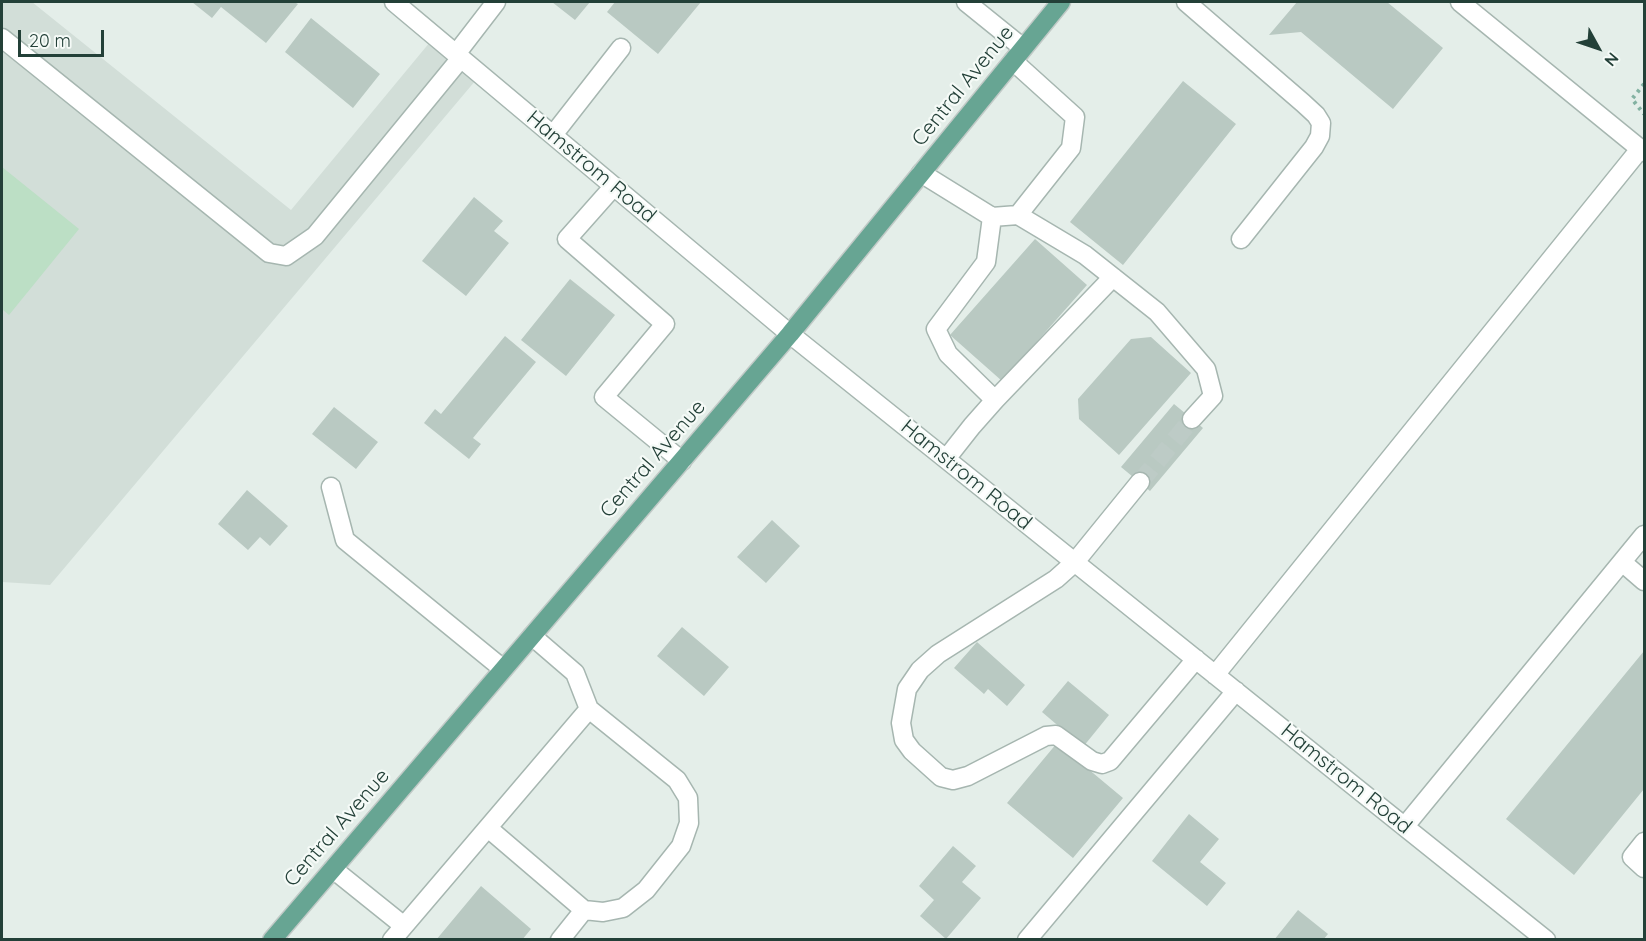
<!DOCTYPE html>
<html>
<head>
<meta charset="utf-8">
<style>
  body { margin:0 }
  #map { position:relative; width:1646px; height:941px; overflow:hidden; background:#e4eee9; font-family:Quicksand,sans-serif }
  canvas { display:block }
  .frame { position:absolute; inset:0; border:3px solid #234038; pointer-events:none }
  .north { position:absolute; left:1568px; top:18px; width:60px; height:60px; -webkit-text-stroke:4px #f5faf7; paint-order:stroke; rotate:130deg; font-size:16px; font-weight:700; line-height:24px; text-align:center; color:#234038 }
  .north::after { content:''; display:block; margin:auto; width:21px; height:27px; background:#234038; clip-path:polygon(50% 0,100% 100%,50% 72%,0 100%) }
  .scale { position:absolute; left:18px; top:30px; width:86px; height:27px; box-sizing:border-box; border:3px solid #234038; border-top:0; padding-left:8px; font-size:18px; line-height:21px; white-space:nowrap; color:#234038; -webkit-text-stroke:4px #f5faf7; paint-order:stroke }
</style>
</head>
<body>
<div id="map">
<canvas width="1646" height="941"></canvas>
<div class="frame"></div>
<div class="north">N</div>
<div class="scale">20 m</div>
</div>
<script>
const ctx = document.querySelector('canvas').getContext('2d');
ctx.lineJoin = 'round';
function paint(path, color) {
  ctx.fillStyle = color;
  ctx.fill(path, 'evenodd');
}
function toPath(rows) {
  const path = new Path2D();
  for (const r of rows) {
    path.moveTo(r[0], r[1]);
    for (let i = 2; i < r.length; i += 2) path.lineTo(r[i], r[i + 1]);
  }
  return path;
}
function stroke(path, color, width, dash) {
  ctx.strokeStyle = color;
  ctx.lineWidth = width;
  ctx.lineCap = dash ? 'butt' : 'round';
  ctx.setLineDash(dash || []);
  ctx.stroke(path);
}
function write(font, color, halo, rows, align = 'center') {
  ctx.font = font + ' Quicksand,sans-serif';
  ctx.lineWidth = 4.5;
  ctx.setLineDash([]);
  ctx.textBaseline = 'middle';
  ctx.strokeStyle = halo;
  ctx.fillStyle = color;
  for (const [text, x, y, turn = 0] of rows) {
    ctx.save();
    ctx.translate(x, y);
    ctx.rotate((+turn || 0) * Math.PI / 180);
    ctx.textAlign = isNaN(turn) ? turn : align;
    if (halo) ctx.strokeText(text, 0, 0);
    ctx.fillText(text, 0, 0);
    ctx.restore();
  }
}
const built = toPath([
  [2,2,32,2,291,210,435,36,481,74,50,585,2,582]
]);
const green = toPath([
  [2,167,79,229,9,315,2,309]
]);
const building = toPath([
  [192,2,294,2,298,4,266,43,221,7,212,18],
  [552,2,590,2,575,20],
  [615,2,701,2,658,54,607,12],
  [1297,2,1387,2,1443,48,1393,109,1301,32,1269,35],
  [311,18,380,74,353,108,285,52],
  [1183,81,1236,124,1123,265,1070,222],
  [474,197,503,221,494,231,509,243,466,296,422,261],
  [1035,239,1087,285,1002,381,950,335],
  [570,279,615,315,566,376,521,340],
  [505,336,536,362,473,438,481,444,469,459,424,423,435,409,441,414],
  [1151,337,1191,373,1119,455,1079,419,1078,399,1131,339],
  [1174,404,1203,428,1150,491,1121,467],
  [334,407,378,442,356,469,312,434],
  [247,490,288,526,270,546,260,537,248,550,218,524],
  [772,520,800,546,766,583,737,557],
  [682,627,729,667,704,696,657,656],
  [977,642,1025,685,1007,706,988,689,984,694,954,668],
  [1644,651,1644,789,1574,875,1506,819],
  [1068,681,1109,715,1083,747,1042,712],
  [1057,743,1123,798,1073,858,1007,803],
  [1189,814,1219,839,1200,862,1226,883,1207,906,1152,861],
  [953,846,976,866,962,882,981,898,946,939,920,916,934,900,919,886],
  [481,886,531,929,522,940,436,940],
  [1298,910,1328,934,1323,940,1274,940]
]);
const minorTunnel = toPath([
  [1140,482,1192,419]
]);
const path = toPath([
  [1644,84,1632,99,1644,114]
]);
const minor = toPath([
  [394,2,790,334,1546,940],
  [966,2,1023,48],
  [1186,2,1303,103,1316,115,1321,123,1320,136,1314,147,1241,239],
  [1460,2,1644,152],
  [2,38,269,253,286,256,315,236,461,58],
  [456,54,496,2],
  [553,135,621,48],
  [921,173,992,217,1018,215,1071,148,1075,117,1013,61],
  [614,186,567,239,665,324,604,397,682,461],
  [1018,215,1085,255,1157,312,1206,369,1213,396,1192,419],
  [995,400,1113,277],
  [946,459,972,426,995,400,948,354,936,329,986,262,992,217],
  [1140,482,1075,562,1056,579,938,654,920,670,907,689,901,723,904,740,912,751,941,777,953,780,968,776,1046,736,1056,735,1092,761,1102,764,1110,761,1196,659],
  [331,487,345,540,503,669],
  [1622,562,1644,581],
  [1215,675,1640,149],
  [1405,826,1644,535],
  [488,828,584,910,603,912,623,908,646,890,681,846,689,823,688,798,677,780,589,709,575,673,532,636],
  [1644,842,1632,857,1644,868],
  [333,869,404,926,392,940],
  [404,926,589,709],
  [560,940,584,910],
  [1027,940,1236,691]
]);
const major = toPath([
  [272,940,790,334,1061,2]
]);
const streetNames = [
  ["Central Avenue",963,86,-51],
  ["Hamstrom Road",591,167,40],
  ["Central Avenue",653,459,-49],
  ["Hamstrom Road",966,475,39],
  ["Hamstrom Road",1346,779,39],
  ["Central Avenue",337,828,-49]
];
paint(built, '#d2ded8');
paint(green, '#bcdfc5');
paint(building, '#b9c9c2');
stroke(minorTunnel, '#bdcbc6', 18, [18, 9]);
stroke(minor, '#a6b6b0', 21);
stroke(major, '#c1cac7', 21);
stroke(path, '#83b2a2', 4, [3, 4.5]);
stroke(minor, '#fff', 18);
stroke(major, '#67a593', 18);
write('21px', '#234038', '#f5faf7', streetNames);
</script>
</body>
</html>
